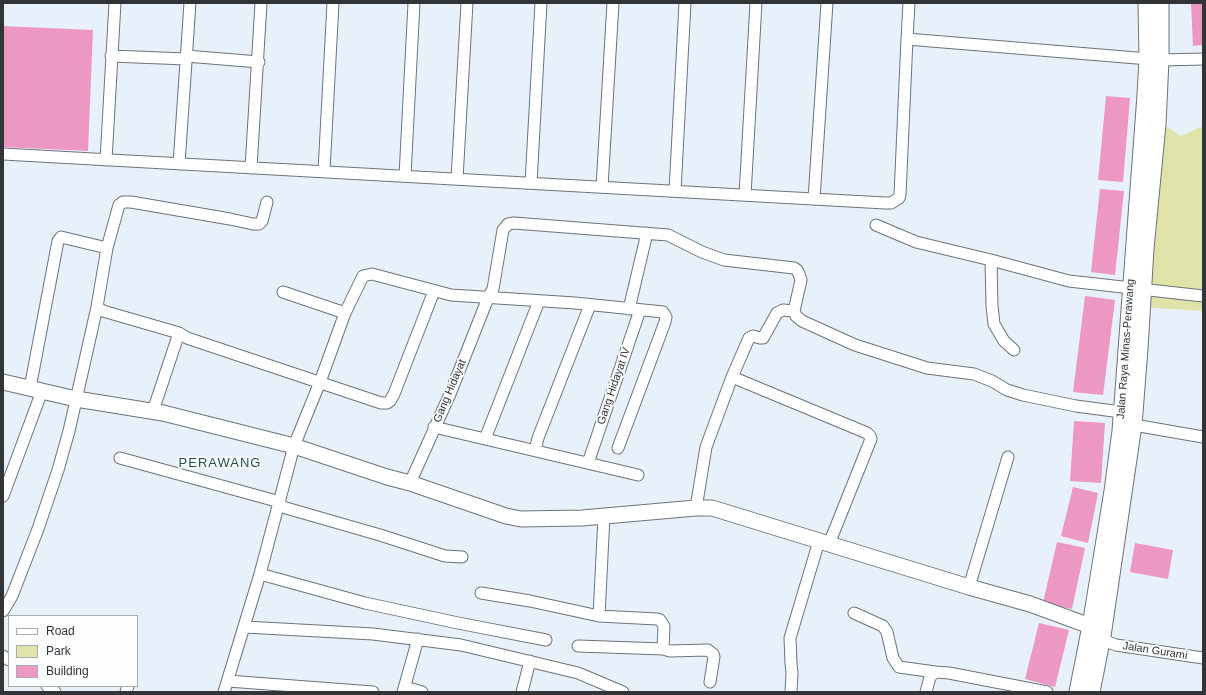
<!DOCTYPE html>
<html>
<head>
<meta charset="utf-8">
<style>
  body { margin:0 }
  #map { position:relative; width:1206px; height:695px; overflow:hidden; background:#e8f0fa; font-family:Arial,sans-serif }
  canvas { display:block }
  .frame { position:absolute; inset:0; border:4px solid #313538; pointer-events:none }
  .legend { position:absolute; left:8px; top:615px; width:130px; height:72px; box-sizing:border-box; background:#fbfdff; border:1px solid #aaadaf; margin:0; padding:5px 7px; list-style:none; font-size:12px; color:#313538 }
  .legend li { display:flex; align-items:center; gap:8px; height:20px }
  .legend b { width:20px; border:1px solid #aaadaf }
</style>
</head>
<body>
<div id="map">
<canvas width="1206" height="695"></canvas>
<div class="frame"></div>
<ul class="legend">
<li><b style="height:5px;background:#fff"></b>Road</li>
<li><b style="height:11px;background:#e0e3a7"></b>Park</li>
<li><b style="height:11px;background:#ed97c3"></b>Building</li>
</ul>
</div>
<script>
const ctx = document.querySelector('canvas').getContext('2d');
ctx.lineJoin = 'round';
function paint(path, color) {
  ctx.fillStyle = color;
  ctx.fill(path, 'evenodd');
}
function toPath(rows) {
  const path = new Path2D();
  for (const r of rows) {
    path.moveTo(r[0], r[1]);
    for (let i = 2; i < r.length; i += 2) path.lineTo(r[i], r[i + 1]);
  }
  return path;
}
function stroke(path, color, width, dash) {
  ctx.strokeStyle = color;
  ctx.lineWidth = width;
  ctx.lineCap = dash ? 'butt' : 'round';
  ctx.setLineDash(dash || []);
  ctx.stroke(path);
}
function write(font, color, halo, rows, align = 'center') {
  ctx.font = font + ' Arial,sans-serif';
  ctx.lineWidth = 3.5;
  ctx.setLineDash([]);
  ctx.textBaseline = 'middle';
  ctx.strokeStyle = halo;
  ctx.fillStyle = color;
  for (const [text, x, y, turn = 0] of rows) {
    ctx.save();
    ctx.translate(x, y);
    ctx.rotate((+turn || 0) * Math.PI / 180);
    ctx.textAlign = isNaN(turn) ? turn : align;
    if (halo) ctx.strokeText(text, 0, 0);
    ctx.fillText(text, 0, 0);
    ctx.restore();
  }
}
const green = toPath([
  [1155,119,1181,136,1203,126,1203,311,1139,307]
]);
const building = toPath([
  [1191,3,1203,3,1203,45,1193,46],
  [3,26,93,30,88,151,3,147],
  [1106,96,1130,98,1123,182,1098,180],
  [1100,189,1124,191,1115,275,1091,272],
  [1085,296,1115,300,1103,395,1073,392],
  [1074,421,1105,423,1101,483,1070,481],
  [1073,487,1098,493,1088,543,1061,536],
  [1057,542,1085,548,1072,609,1043,603],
  [1135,543,1173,550,1168,579,1130,572],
  [1039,623,1069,630,1055,687,1025,679]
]);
const street = toPath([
  [907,39,909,3],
  [111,56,186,59],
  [186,56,259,62],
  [3,154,885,203,891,203,899,198,900,195,907,39,1161,60,1203,59],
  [106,160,115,3],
  [179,164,190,3],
  [251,168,261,3],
  [324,171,333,3],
  [405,176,414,3],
  [457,179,467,3],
  [531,183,541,3],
  [602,187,613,3],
  [675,191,685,3],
  [745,195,756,3],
  [814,199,827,3],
  [876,225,916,242,991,260,1069,281,1203,296],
  [107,248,119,205,123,202,131,202,230,219,253,224,259,224,262,221,267,202],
  [991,260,992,306,994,324,1004,341,1014,350],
  [283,292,345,313],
  [629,309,647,233],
  [732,377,749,338,753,336,760,338,763,338,777,313,783,310,794,311],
  [30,388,58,241,61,237,107,248,98,301,97,307,103,311,179,333,187,338,381,403,387,403,390,401,394,394,434,291],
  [153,411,179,333],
  [1134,425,1203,437],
  [434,427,638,475],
  [485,439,539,301],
  [535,450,538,438,590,305],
  [120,458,280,502],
  [588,463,640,310],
  [410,483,450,394,488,298,493,289,503,230,508,224,514,223,668,235,702,252,724,260,794,268,797,270,799,274,801,280,794,311,796,316,802,321,855,345,927,368,974,374,992,381,1007,390,1023,395,1076,406,1121,412],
  [3,496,42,391],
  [279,506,380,535,445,556,462,557],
  [696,508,706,447,732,377,867,433,870,436,871,439,829,544],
  [604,516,599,616,657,619,660,620,664,626,663,649,670,651,708,650,713,654,714,657,710,682],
  [260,574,365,603,458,623,546,640],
  [969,587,1008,457],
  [481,593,530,601,599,616],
  [3,611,12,596,38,529,58,470,69,431,97,307],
  [854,613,883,626,887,632,893,658,899,667,935,672],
  [245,627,373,634,461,645,578,673,623,692],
  [1098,632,1108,642,1116,645,1203,658],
  [578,646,663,649],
  [3,656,9,660],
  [228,681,373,692],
  [47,686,55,692],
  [405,687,422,692],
  [126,692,128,686],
  [224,692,260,574,294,446,320,382,345,313,363,276,372,274,451,295,575,303,663,312,666,317,665,322,618,448],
  [403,692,418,639],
  [522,692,530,661],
  [791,692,792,673,791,663,790,638,819,541],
  [926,692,930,677,935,672,949,673,1047,692]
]);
const secondary = toPath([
  [3,382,76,399,163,413,294,446,387,477,410,483,506,516,521,519,582,518,696,508,712,508,969,587,1030,604,1090,626],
  [1077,692,1090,626,1112,491,1120,431,1145,95,1147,59,1146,3],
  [1092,692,1103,636,1134,425,1140,349,1146,249,1158,124,1161,60,1161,3]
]);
const streetNames = [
  ["Jalan Raya Minas-Perawang",1126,349,-86],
  ["Gang Hidayat IV",614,386,-71],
  ["Gang Hidayat",450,391,-67],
  ["Jalan Gurami",1155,651,9]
];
const quarterNames = [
  ["PERAWANG",220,463]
];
paint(green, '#e0e3a7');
paint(building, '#ed97c3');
stroke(street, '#6c737b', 13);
stroke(secondary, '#6c737b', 17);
stroke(street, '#fff', 11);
stroke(secondary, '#fff', 15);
write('11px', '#313538', '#fbfdff', streetNames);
ctx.letterSpacing = '1px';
write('13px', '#1e554b', '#fbfdff', quarterNames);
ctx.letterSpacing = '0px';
</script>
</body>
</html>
